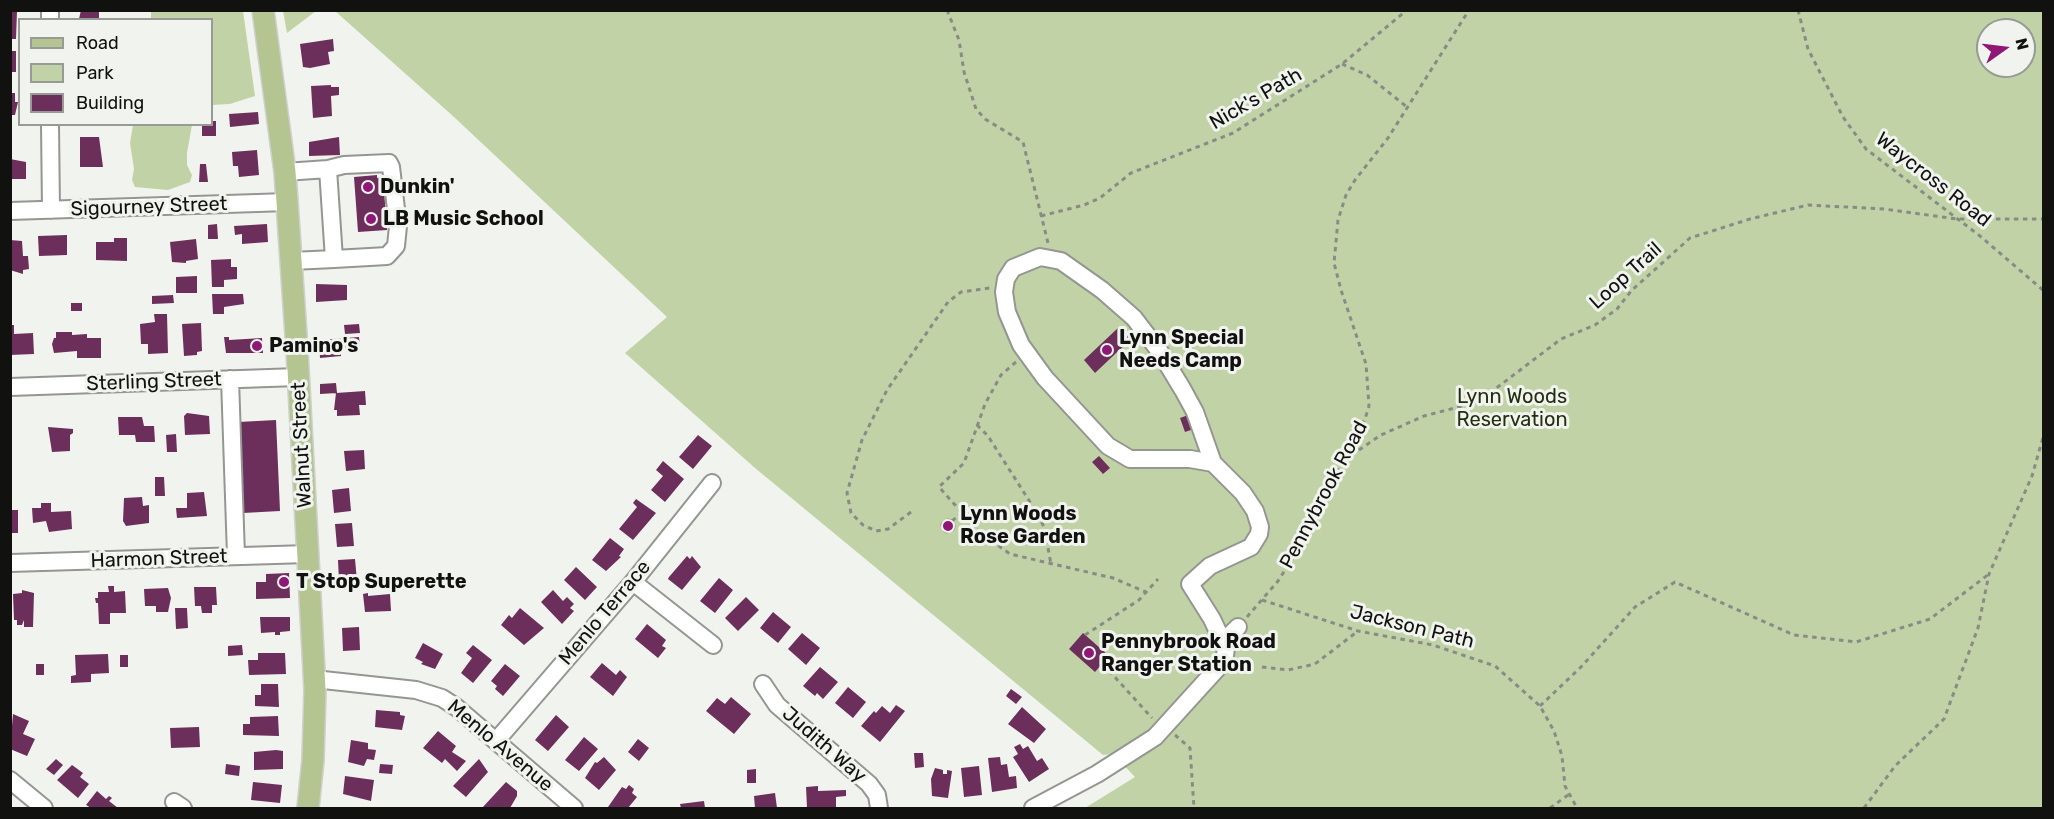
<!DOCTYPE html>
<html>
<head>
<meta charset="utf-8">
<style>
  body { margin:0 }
  #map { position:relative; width:2054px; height:819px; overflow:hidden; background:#f1f4ee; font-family:Rubik,sans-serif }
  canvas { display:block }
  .frame { position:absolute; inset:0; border:12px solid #111210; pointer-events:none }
  .legend { position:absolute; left:18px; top:18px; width:195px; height:108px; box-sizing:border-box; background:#f1f4ee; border:2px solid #979a95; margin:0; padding:8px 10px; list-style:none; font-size:18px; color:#111210 }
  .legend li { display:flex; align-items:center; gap:12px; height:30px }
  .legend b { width:30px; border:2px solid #979a95 }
  .north { position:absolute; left:1976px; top:18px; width:60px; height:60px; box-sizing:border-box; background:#f1f4ee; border:2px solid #979a95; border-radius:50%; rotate:76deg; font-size:16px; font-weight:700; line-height:24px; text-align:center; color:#111210 }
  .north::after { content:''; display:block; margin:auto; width:21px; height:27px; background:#8f1776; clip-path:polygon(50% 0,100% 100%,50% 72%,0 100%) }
</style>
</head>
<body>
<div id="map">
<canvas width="2054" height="819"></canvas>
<div class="frame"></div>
<ul class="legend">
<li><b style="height:8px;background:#b4c592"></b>Road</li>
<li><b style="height:16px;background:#c1d3a6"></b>Park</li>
<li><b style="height:16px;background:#6c2f5c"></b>Building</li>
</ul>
<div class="north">N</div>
</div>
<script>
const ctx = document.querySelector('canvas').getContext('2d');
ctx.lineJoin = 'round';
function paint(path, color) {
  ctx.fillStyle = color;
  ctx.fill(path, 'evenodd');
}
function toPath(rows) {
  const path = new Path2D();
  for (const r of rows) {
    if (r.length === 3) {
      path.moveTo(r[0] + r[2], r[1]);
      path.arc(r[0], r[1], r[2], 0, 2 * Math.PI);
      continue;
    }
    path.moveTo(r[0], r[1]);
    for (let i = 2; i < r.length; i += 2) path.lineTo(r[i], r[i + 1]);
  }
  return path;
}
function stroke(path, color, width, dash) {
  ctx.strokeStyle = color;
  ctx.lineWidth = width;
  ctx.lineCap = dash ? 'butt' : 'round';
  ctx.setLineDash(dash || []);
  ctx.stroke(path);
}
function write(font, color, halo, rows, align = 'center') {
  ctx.font = font + ' Rubik,sans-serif';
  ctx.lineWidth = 6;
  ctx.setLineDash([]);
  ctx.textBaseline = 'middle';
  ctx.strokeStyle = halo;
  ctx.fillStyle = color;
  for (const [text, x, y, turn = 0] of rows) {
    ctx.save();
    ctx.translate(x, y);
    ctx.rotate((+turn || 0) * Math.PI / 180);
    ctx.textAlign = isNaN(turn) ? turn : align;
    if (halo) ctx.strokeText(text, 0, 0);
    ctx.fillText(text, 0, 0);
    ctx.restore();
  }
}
const green = toPath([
  [151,11,243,11,255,96,230,104,212,105,212,20,151,19],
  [283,11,283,10,316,11,287,33],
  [335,11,2043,11,2043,808,1085,808,1135,777,1113,754,1103,755,755,468,625,353,667,317,454,117],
  [1988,30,2024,30,2024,66,1988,66],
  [133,125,192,125,187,153,187,165,192,175,190,182,168,190,135,187,132,180,134,169,130,143]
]);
const building = toPath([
  [81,10,99,10,99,20,79,19],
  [10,11,17,11,16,39,10,39],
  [333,39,334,51,328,52,330,64,310,68,303,67,300,44],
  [10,51,16,51,16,72,10,72],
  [331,85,331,87,339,87,339,95,331,96,332,116,313,118,311,86],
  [10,93,15,93,15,102,18,102,15,115,10,115],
  [258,112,259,124,230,127,229,114],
  [212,121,216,121,216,136,202,136,202,124,212,124],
  [80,137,99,137,103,167,80,167],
  [339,137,340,155,309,156,309,142],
  [257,150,259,175,239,177,238,166,233,166,232,152],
  [10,159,26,162,26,179,10,179],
  [200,164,206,164,208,182,199,182],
  [377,175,377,178,383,177,387,230,358,232,354,177],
  [217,224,218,239,208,239,208,225],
  [267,224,268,242,242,244,242,234,235,235,234,226],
  [67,235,67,255,39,256,38,236],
  [114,238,127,238,127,261,96,260,96,242,114,242],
  [196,239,198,259,186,261,186,263,172,262,170,242],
  [10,240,22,241,23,256,28,256,29,269,23,270,23,274,10,270],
  [231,259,231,267,237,267,237,279,224,280,224,287,212,287,211,260],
  [197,276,197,293,176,293,176,277],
  [316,284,347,285,347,300,316,302],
  [212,294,243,294,244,304,224,307,224,314,213,314],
  [173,295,174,303,152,304,152,296],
  [71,303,82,303,82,311,71,311],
  [154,314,167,314,168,353,148,354,148,344,141,344,140,324,155,322],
  [201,323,202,351,197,352,197,355,184,356,182,324],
  [359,324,360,333,345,334,344,325],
  [10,325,14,325,14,334,33,333,34,354,10,355],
  [1119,327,1131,339,1095,373,1084,360],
  [56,332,72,332,72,335,87,334,87,338,101,338,101,358,77,358,77,351,54,353,52,344,54,338,56,338],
  [224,337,229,337,229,340,262,338,263,353,226,353],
  [359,337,360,347,341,350,341,356,320,358,319,340],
  [336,383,337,393,320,394,320,384],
  [365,391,366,405,359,405,360,415,337,416,337,410,334,410,336,393],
  [187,413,209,416,210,434,185,435,184,416],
  [1191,414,1197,428,1185,432,1180,418],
  [118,417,142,417,144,426,154,426,155,442,136,442,135,435,119,435],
  [276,420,280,511,243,513,238,422],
  [48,427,73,429,73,433,70,435,70,451,52,452],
  [176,434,177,452,167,452,166,435],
  [698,435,712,446,693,469,679,457],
  [364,450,365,469,346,471,344,451],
  [1099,456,1110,468,1103,474,1092,462],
  [663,461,684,479,665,502,651,490,663,476,656,470],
  [155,477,164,477,165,496,155,496],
  [349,488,351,511,334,513,332,490],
  [204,492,207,516,177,518,176,508,187,508,187,493],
  [142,497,143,506,149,505,149,523,126,526,123,521,124,498],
  [636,499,656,513,633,540,619,529,637,507,633,503],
  [41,503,51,503,51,512,71,511,72,529,49,532,46,521,33,523,32,508,41,508],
  [10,510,18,510,18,533,10,533],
  [352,523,354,546,337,547,335,524],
  [610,538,624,549,619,556,621,557,606,571,592,560],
  [687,556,690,559,692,556,701,567,682,590,668,579,669,577],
  [355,559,357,581,339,582,338,560],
  [576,567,597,587,585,600,564,580],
  [289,573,290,598,256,599,256,582,266,582,266,574],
  [719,578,733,590,715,613,700,601],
  [108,586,114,586,114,592,125,591,126,613,110,613,110,624,99,624,98,603,96,603,95,598,98,598,98,592,109,592],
  [194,587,216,587,217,605,212,605,212,613,202,613,201,606,195,606],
  [168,588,171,598,168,612,156,612,156,606,145,606,144,589],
  [22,590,34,593,33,627,24,627,24,620,22,625,17,625,17,620,14,620,13,594,22,593],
  [553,590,563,601,567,597,574,604,570,608,574,611,562,624,541,602],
  [368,593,368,596,390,594,391,611,365,612,363,594],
  [746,597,759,610,738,631,725,618],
  [175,608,187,608,188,628,176,629],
  [520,608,544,628,524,645,501,625,509,615,512,618],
  [773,612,791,627,778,643,760,628],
  [260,617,290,617,290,631,280,632,280,635,275,635,275,632,261,633],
  [647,624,666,640,662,646,666,648,658,658,635,639],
  [359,627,360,650,343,651,342,628],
  [802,633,820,648,806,665,788,649],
  [1083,633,1109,656,1095,672,1069,649],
  [423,643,443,654,435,669,421,664,423,662,415,658],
  [242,645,243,655,228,656,228,646],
  [473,645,492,660,473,683,461,673,472,658,466,653],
  [258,653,285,653,286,674,249,675,248,660,258,660],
  [108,654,109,673,91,674,91,682,71,683,71,676,76,675,75,655],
  [120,655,128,655,128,667,120,667],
  [602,663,616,675,620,670,627,677,613,696,590,677],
  [36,664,44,664,44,675,36,675],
  [505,664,520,676,503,696,495,689,497,686,491,681],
  [820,667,838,682,823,699,817,693,815,696,803,686],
  [261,684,278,684,279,707,255,706,255,695,261,695],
  [848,687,866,702,853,718,835,703],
  [1011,689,1022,697,1016,704,1006,696],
  [731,697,751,714,734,734,706,711,717,698,725,704],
  [896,705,905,711,880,742,861,726,874,711,876,713,882,706,890,713],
  [1022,707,1046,729,1034,743,1008,724],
  [376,710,400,712,400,715,405,716,402,730,375,727],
  [13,714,29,721,23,734,35,739,27,756,10,749],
  [556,715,569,727,548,751,535,740],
  [278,716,279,736,243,735,243,724,250,724,250,717],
  [199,727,200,747,171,748,170,728],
  [438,731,456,746,452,752,466,761,457,771,445,759,442,763,423,748],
  [584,737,598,749,579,771,565,760],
  [638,739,649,748,639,761,628,752],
  [351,740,368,743,368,749,376,750,374,760,367,759,364,766,348,762],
  [1020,744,1023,749,1028,746,1037,761,1042,758,1049,769,1029,782,1013,757,1018,754,1014,747],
  [276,750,283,751,283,769,254,770,254,752],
  [914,753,923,753,924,767,915,768],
  [604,757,616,770,599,790,585,778,595,762,597,763],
  [1000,757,1001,765,1007,764,1009,777,1016,776,1017,788,992,792,988,758],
  [56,759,63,765,54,775,46,769],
  [479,759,488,772,466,797,453,786],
  [226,764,240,766,239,776,225,774],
  [380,764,393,765,392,774,379,773],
  [72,765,83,773,80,777,89,784,78,798,57,780],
  [979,766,982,795,964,797,961,768],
  [935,768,943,770,943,774,947,774,947,770,952,771,948,798,932,796,931,779],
  [756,769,756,783,747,783,747,770],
  [345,776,374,780,371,801,343,794],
  [253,782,282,785,280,803,251,800],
  [506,782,517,791,517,796,510,808,482,808],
  [629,785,634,789,632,793,637,797,628,808,608,807,622,787,626,789],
  [818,786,818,791,846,790,846,796,836,797,836,807,807,808,806,787],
  [97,791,106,799,109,796,112,798,109,801,118,808,91,808,86,805],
  [775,793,777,808,755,808,754,796],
  [704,801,705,808,681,808,680,804]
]);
const path = toPath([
  [947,10,959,40,964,72,976,109,985,119,1023,142,1048,243],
  [1798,10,1808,49,1843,117,1866,149,1980,236,2044,291],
  [1342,64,1367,75,1407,107],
  [1041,216,1084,205,1100,198,1131,173,1233,133,1342,64,1407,10],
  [1016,362,1001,375,985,404,964,463,939,487,979,532,1010,554,1113,578,1146,592],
  [977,425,988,436,1037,513,1044,527,1051,564],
  [1344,460,1381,435,1424,416,1478,402,1561,339,1595,325,1617,309,1632,290,1690,238,1750,219,1808,205,1884,209,1957,219,2044,219],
  [911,512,888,529,876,531,863,525,851,513,847,493,862,440,887,390,948,302,961,292,990,288],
  [948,526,6],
  [952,521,962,513],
  [1262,600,1358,631,1433,645,1495,666,1540,706,1554,731,1562,756,1565,786,1577,808],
  [1247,617,1278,581,1296,553,1365,419,1369,406,1366,364,1341,290,1334,263,1338,220,1346,195,1355,180,1388,138,1469,10],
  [1085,635,1139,600,1158,579],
  [1103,664,1152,718],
  [1262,667,1288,670,1315,664,1358,631],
  [1540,706,1581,667,1635,607,1675,582,1794,635,1856,642,1930,619,1989,574],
  [1175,735,1190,748,1194,808],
  [1550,808,1568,795],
  [1864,808,1895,766,1944,719,1978,628,1989,574,2032,476,2044,434]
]);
const minor = toPath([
  [50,10,50,20],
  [50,124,51,210],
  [328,169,344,165,389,163,391,167,398,226,396,246,387,256,334,259],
  [285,172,328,169,334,259,292,261],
  [10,211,288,202],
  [230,379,236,556],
  [10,387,298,377],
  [10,563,308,554],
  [633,582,713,645],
  [1223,642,1238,627],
  [314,679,416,690,442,698,456,707,574,808],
  [763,684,777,705,869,784,877,795,879,808],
  [496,741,633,582,712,483],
  [10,780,44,808],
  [174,802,183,808],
  [1033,808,1097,774,1155,737,1224,661,1226,649,1212,619,1190,584,1210,566,1251,547,1259,534,1260,527,1255,511,1243,493,1213,463,1195,412,1183,390,1160,352,1134,318,1102,290,1061,261,1040,257,1013,268,1006,279,1004,292,1007,312,1021,345,1045,378,1108,446,1130,459,1190,459,1213,463]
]);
const major = toPath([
  [263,10,285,172,297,350,315,690,313,760,308,808]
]);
const markers = [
  [368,187,6,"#8f1776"],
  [371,219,6,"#8f1776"],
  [257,346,6,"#8f1776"],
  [1107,350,6,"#8f1776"],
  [948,526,6,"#8f1776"],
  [284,582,6,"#8f1776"],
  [1089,653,6,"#8f1776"]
];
const streetNames = [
  ["Nick's Path",1256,99,-30],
  ["Waycross Road",1933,180,38],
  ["Sigourney Street",149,207,-2],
  ["Loop Trail",1626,276,-42],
  ["Sterling Street",154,382,-2],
  ["Walnut Street",302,445,-93],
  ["Pennybrook Road",1324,495,-62],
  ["Harmon Street",159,559,-2],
  ["Menlo Terrace",605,613,-50],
  ["Jackson Path",1412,627,14],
  ["Judith Way",824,745,41],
  ["Menlo Avenue",500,746,40]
];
const poiNames = [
  ["Dunkin'",380,187],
  ["LB Music School",383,219],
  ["Lynn Special",1119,338],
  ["Needs Camp",1119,361],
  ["Pamino's",269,346],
  ["Lynn Woods",960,514],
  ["Rose Garden",960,537],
  ["T Stop Superette",296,582],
  ["Pennybrook Road",1101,642],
  ["Ranger Station",1101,665]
];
const parkNames = [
  ["Lynn Woods",1512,397],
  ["Reservation",1512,420]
];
paint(green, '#c1d3a6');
paint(building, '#6c2f5c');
stroke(minor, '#949691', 20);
stroke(major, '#cfd0cf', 24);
stroke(path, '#898b87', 3, [4.5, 4.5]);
stroke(minor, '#fff', 16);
stroke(major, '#b4c592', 21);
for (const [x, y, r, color] of markers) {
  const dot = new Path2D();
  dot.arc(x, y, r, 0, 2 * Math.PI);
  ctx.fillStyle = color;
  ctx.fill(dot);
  stroke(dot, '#f1f4ee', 2);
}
write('20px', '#111210', '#f1f4ee', streetNames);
write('bold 20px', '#111210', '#f1f4ee', poiNames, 'left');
write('20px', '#242f0f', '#f1f4ee', parkNames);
</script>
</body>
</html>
